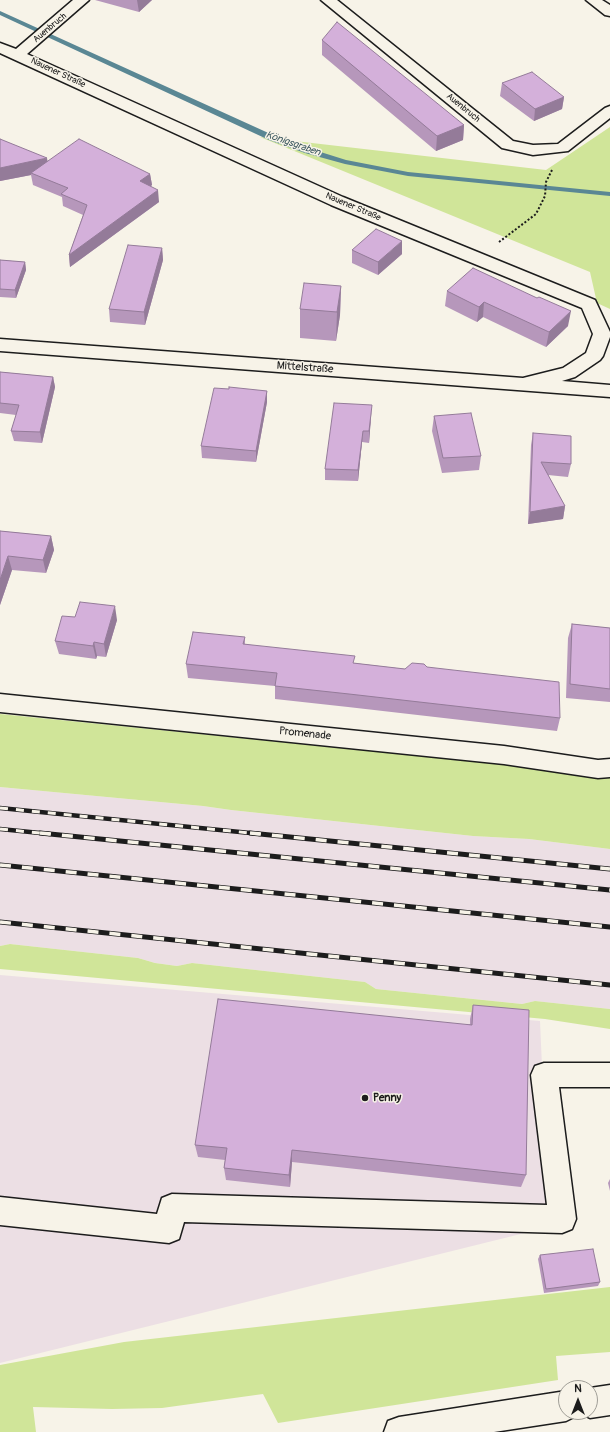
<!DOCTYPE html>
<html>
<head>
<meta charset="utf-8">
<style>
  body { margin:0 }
  #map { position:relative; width:610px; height:1432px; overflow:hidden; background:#f7f3e8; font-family:Pangolin,sans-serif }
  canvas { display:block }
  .north { position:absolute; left:558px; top:1380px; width:40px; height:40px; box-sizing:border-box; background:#f7f3e8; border:1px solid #9f9d96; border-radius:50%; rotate:0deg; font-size:11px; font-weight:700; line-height:16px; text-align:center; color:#1c1c1c }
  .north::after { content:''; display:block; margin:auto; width:14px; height:18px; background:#1c1c1c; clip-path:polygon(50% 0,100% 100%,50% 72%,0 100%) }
</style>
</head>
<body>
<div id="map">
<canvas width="610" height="1432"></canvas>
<div class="north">N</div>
</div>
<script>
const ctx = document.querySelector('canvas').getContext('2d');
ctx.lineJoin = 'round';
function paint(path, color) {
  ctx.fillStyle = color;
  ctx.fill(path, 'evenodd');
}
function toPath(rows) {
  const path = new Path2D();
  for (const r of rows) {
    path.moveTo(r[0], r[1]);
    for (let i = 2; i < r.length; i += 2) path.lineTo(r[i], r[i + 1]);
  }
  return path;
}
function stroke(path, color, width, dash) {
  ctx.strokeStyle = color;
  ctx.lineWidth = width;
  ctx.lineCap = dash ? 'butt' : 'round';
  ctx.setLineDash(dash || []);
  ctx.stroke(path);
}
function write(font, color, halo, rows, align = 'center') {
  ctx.font = font + ' Pangolin,sans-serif';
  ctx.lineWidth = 3;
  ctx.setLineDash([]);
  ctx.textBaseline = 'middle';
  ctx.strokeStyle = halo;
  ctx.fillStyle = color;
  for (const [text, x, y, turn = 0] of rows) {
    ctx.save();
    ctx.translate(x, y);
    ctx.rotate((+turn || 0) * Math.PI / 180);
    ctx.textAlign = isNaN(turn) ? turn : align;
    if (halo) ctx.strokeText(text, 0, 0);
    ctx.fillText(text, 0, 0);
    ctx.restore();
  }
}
const built = toPath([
  [0,787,203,806,231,810,473,836,529,839,610,849,610,1009,535,1001,522,1004,376,989,365,982,192,963,177,966,155,963,138,958,10,944,0,946],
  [0,975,540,1021,549,1227,0,1363]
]);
const green = toPath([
  [610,127,610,309,597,303,590,272,260,137,546,170],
  [0,714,610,775,610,849,529,839,473,836,231,810,203,806,0,787],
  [10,944,138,958,155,963,177,966,192,963,365,982,376,989,522,1004,535,1001,610,1009,610,1029,545,1019,0,969,0,946],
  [610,1287,610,1352,556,1356,558,1380,278,1423,263,1394,162,1408,112,1409,33,1407,36,1432,0,1432,0,1365,124,1342]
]);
const stream = toPath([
  [0,11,275,136,311,149,346,160,408,172,610,192,610,196,408,176,345,164,305,153,269,140,0,15,0,11]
]);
const path = toPath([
  [499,242,536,214,545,196,546,182,552,170]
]);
const minor = toPath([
  [73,0,89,0,27,54,343,197,595,300,610,332,610,337,603,356,600,360,575,377,562,381,610,385,610,397,0,351,0,339,523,378,563,368,586,353,593,334,582,308,331,205,0,53,0,43,16,49,73,0],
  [321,0,337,0,513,141,533,145,558,144,605,108,610,106,610,118,568,151,533,155,502,148,321,0],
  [586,0,602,0,610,5,610,16,605,15,586,0],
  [0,694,504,746,598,760,610,759,610,777,598,778,504,764,0,712,0,694],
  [544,1063,610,1063,610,1087,559,1087,576,1219,572,1229,562,1233,184,1222,179,1239,169,1243,0,1225,0,1197,157,1214,162,1198,172,1194,547,1205,531,1075,535,1066,544,1063],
  [610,1385,610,1415,590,1418,580,1413,579,1412,590,1412,590,1388,610,1385],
  [566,1391,566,1412,578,1412,576,1416,566,1421,494,1432,384,1432,388,1421,399,1417,566,1391]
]);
const railFar1 = toPath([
  [0,808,260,834],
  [0,829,50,834]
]);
const rail = toPath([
  [40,833,610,890],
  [250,833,610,869],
  [0,865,610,927],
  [0,922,610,985]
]);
const wall = toPath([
  [95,0,152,0,139,12],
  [322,40,464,125,463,140,436,151,322,55],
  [502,83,564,97,562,109,534,121,500,96],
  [0,139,48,161,150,174,152,185,151,186,159,202,70,267,69,255,83,215,63,206,62,197,33,185,31,175,0,181],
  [162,248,163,260,145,325,110,322,109,309],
  [352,250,402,254,378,275,352,263],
  [0,260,25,262,26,270,16,298,0,297],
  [341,286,340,315,336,341,300,338,300,309],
  [447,291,568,326,546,347,483,317,477,322,445,306],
  [0,372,53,377,55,387,42,443,14,441,11,431,16,415,0,413],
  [229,389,267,391,267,402,256,462,202,458,201,446],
  [434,416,481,456,479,470,442,473,432,431],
  [371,417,369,443,362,442,358,481,325,480,325,469],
  [533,433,571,464,568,477,548,475,565,506,563,519,528,524,531,445],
  [0,531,51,536,54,550,46,573,12,570,0,605],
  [75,617,117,620,106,657,97,656,96,659,59,654,55,641],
  [572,624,610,628,610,702,566,698,568,638],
  [245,637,245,644,354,663,405,669,427,667,560,718,557,731,348,707,275,699,275,686,188,678,186,664],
  [473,1005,526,1175,521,1187,292,1162,290,1187,226,1180,224,1168,225,1160,198,1157,195,1145,470,1024,470,1019],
  [610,1179,610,1191,608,1183],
  [540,1255,600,1282,598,1286,544,1293,538,1259]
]);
const shadedWall = toPath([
  [137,0,152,0,139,12],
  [564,97,562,109,534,121,535,109],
  [464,125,463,140,436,151,437,136],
  [47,158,49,171,31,173,31,175,0,181,0,168],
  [150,174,152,185,141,193,140,181],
  [158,190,159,202,70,267,69,255],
  [402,241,402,254,378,275,378,262],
  [162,248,163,260,145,325,144,312],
  [25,262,26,270,16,298,15,290],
  [341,286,340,315,336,341,337,312],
  [484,302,483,317,477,322,479,307],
  [571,311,568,326,546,347,549,332],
  [53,377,55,387,42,443,40,432],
  [267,391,267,402,256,462,256,451],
  [372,405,371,417,369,443,369,431],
  [363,431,362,442,358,481,358,470],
  [565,506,563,519,528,524,530,512],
  [51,536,54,550,46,573,43,560],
  [8,556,12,570,0,605,0,580],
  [115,606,117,620,106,657,104,644],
  [94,642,97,656,96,659,93,646],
  [292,1150,292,1162,290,1187,289,1175]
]);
const building = toPath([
  [337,22,464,125,437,136,322,40,337,22],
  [532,72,564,97,535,109,502,83,532,72],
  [0,139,47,158,0,168,0,139],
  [79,139,150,174,140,181,158,190,69,255,87,205,61,194,68,188,31,173,79,139],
  [376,229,402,241,378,262,352,250,376,229],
  [128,245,162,248,144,312,109,309,128,245],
  [0,260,25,262,15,290,0,289,0,260],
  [473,268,537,298,539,297,571,311,549,332,484,302,479,307,447,291,473,268],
  [304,283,341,286,337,312,300,309,304,283],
  [0,372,53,377,40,432,11,431,19,405,0,403,0,372],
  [229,387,267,391,256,451,201,446,214,388,229,389,229,387],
  [334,403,372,405,369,431,363,431,358,470,325,469,334,403],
  [471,413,481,456,443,458,434,416,471,413],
  [533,433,571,436,571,464,541,462,565,506,530,512,533,433],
  [0,531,51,536,43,560,8,556,0,580,0,531],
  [80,602,115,606,104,644,94,642,93,646,55,641,62,616,75,617,80,602],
  [572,624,610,628,610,689,570,684,572,624],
  [193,632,245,637,243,644,355,656,353,663,405,669,412,663,424,664,427,667,453,670,559,682,560,718,349,694,275,686,277,673,186,664,193,632],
  [218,999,472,1025,473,1005,529,1010,526,1175,292,1150,289,1175,224,1168,227,1148,195,1145,218,999],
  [593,1249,600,1282,546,1289,540,1255,593,1249]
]);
const markers = [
  [365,1098,4,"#1c1c1c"]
];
const farStreetnames = [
  ["Auenbruch",50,28,-40],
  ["Nauener Straße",58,73,25],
  ["Auenbruch",463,108,39],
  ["Nauener Straße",353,207,23]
];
const farWaternames = [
  ["Königsgraben",293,144,19]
];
const streetNames = [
  ["Mittelstraße",305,368,4],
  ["Promenade",305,734,6]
];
const poiNames = [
  ["Penny",373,1098]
];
paint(built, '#ecdfe4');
paint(green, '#d0e599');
paint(stream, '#5a8794');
stroke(minor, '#1c1c1c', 3);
stroke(path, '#1c1c1c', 2, [2, 2]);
paint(minor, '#f7f3e8');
stroke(railFar1, '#1c1c1c', 4.5);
stroke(rail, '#1c1c1c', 5);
stroke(railFar1, '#f7f3e8', 3, [8]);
stroke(rail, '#f7f3e8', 3.5, [11]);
paint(wall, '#b697bb');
paint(shadedWall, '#947b99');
paint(building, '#d4b0da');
stroke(building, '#947b99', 1);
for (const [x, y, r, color] of markers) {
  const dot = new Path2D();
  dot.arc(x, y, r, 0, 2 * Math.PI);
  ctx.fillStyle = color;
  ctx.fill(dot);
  stroke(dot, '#f7f3e8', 1.5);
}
write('9px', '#1c1c1c', '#f7f3e8', farStreetnames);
write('italic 10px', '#405b62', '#f7f3e8', farWaternames);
write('11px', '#1c1c1c', '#f7f3e8', streetNames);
write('bold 11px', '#1c1c1c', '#f7f3e8', poiNames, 'left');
</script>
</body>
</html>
